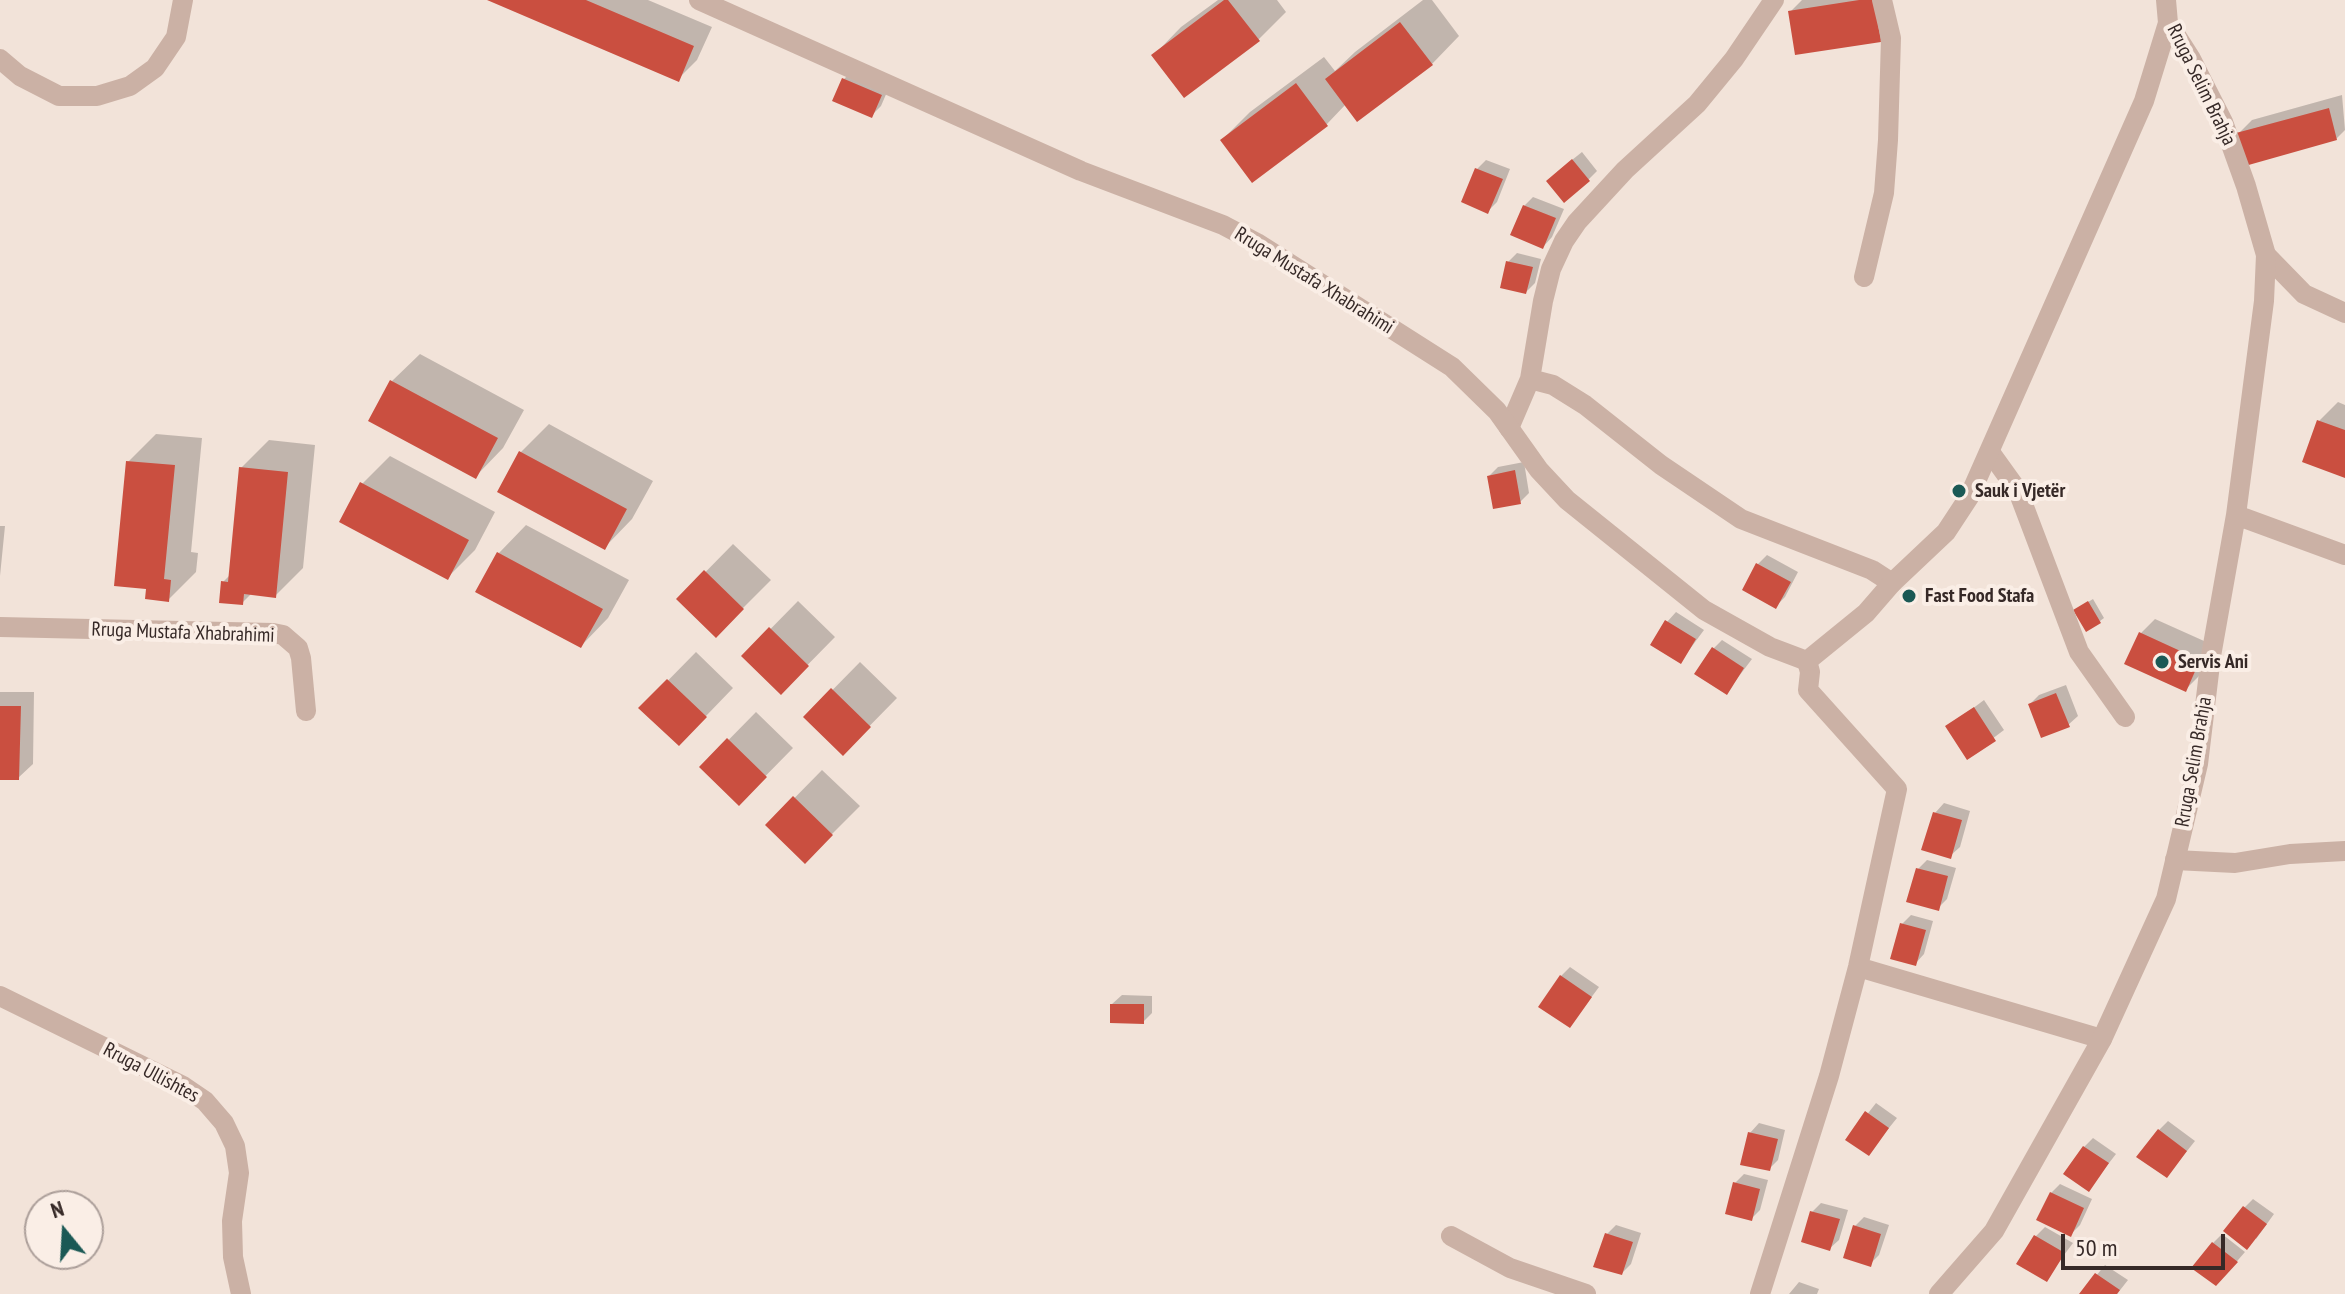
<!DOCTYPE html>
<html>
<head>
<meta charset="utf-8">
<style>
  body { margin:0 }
  #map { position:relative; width:2345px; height:1294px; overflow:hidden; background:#f2e3d9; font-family:"PT Sans Narrow",sans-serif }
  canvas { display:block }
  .north { position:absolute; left:24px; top:1190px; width:80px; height:80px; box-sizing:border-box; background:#faeee6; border:2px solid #ac9f9a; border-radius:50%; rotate:342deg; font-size:22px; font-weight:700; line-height:32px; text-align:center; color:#362927 }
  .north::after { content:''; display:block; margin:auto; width:28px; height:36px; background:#1b5955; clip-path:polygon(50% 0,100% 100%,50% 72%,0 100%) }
  .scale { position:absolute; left:2061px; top:1234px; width:164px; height:36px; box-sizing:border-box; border:4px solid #362927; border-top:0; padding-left:10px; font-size:24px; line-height:28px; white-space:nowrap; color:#362927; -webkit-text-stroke:6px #faeee6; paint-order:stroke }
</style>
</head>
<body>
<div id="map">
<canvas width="2345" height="1294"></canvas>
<div class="north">N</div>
<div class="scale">50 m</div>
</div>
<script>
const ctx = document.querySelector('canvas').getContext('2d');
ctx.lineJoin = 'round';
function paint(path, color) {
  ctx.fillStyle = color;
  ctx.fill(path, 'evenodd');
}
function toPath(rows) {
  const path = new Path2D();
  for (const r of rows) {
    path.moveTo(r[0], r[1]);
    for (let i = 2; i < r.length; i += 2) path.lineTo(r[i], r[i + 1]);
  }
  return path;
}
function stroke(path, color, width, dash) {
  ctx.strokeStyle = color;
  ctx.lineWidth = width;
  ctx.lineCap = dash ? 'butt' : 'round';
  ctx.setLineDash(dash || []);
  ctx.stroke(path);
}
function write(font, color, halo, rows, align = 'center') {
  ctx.font = font + ' "PT Sans Narrow",sans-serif';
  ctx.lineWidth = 8;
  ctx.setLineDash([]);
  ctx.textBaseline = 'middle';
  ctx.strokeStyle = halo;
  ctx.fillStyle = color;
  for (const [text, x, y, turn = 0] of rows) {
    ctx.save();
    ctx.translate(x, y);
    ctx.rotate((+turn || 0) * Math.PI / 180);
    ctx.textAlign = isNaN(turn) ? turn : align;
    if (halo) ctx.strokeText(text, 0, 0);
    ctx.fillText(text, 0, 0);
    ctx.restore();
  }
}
const shadow = toPath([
  [492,0,648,0,712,27,697,60,678,79],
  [1218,0,1277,0,1286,12,1258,40,1154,55,1181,27],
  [1423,0,1432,0,1459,36,1432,64,1346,104,1327,124,1253,180,1222,140,1250,112,1324,57,1335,71,1355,52],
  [1802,0,1890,0,1894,26,1880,41,1790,12],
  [853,70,890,85,881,106,872,115,844,79],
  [2342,95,2345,130,2336,139,2238,134,2252,120],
  [1582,152,1597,171,1588,180,1557,172],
  [1486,160,1510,169,1497,202,1488,211,1477,169],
  [1533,197,1564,209,1552,237,1543,247,1524,206],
  [1517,253,1541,259,1535,283,1526,292,1508,262],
  [420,354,524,410,503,448,476,476,392,381],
  [2338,402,2345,405,2345,476,2319,421],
  [549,424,653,481,632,519,605,547,500,491,521,452],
  [156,434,202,438,191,552,198,553,196,572,168,600,128,462],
  [269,440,315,445,303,568,275,596,252,593,242,603,223,582,231,574,241,468],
  [390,456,495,512,475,550,447,578,362,484],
  [1524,462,1529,493,1520,502,1489,476,1498,467],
  [526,525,629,580,608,618,581,646,499,553],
  [0,526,5,526,0,576],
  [733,544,771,580,716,635,679,599],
  [1767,555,1798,572,1785,597,1776,606,1744,589,1758,564],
  [2093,599,2104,618,2100,621,2080,607],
  [798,601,835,637,781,692,744,656],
  [1676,612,1704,630,1681,661,1667,622],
  [2155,619,2213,645,2199,676,2185,690,2141,633],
  [1722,640,1752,659,1727,692,1713,649],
  [696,652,733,688,679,744,641,708],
  [860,662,897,698,843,753,806,717],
  [2066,685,2078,716,2068,725,2030,704,2039,695],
  [0,692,34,692,33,764,18,778,0,778],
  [1984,700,2004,730,1968,757,1948,727],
  [756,712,793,748,739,803,702,767],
  [822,770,860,806,805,861,768,825],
  [1944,803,1970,811,1960,847,1950,856,1935,813],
  [1927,860,1956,868,1947,899,1938,908,1918,869],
  [1911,915,1933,921,1924,954,1915,964,1902,924],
  [1570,967,1599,987,1570,1026,1561,976],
  [1122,995,1152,996,1152,1013,1143,1022,1112,1004],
  [1876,1103,1897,1118,1868,1154,1848,1139],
  [2168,1121,2195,1141,2175,1166,2159,1130],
  [1759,1123,1785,1130,1778,1160,1769,1169,1750,1133],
  [2093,1138,2116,1154,2089,1189,2084,1147],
  [1744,1174,1768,1180,1760,1210,1751,1219,1735,1183],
  [2060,1184,2092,1199,2080,1225,2071,1234,2051,1193],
  [2253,1199,2274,1214,2256,1239,2244,1208],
  [1821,1203,1848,1210,1839,1240,1829,1249,1812,1212],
  [1864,1217,1889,1225,1879,1255,1870,1264,1855,1226],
  [1616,1225,1641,1233,1631,1264,1622,1273,1607,1234],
  [2045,1227,2073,1243,2046,1279,2019,1264,2036,1236],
  [2222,1234,2245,1252,2225,1275,2213,1243],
  [2105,1265,2128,1280,2117,1294,2081,1294],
  [1799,1282,1819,1289,1817,1294,1789,1294]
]);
const building = toPath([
  [487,0,586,0,694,46,679,82],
  [1224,0,1228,0,1260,41,1184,98,1151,55],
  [1859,0,1874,0,1881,42,1795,55,1788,11],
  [1400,22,1433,65,1357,122,1325,79],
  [842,78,882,95,872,118,832,101],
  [1296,83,1328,126,1252,183,1220,140],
  [2329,108,2337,140,2245,166,2236,133],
  [1572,159,1590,181,1564,203,1546,181],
  [1475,168,1503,179,1488,214,1461,202],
  [1523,205,1556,218,1543,249,1510,235],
  [1506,261,1533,267,1526,294,1500,288],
  [390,380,498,438,476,479,368,421],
  [2317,420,2345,430,2345,478,2302,462],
  [519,451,627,509,605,550,497,492],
  [126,461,175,465,164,579,171,580,169,602,145,599,146,589,114,586],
  [239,467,288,472,276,598,244,594,243,605,219,603,221,581,228,582],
  [1515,470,1521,504,1493,509,1487,476],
  [360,482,469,540,448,580,339,522],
  [497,552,603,609,581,648,475,592],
  [1756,563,1791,582,1776,609,1742,590],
  [704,570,744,609,716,638,676,599],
  [2088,601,2101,623,2086,632,2073,610],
  [1665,620,1696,639,1681,664,1650,645],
  [769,627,809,666,781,695,741,656],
  [2139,632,2200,660,2186,692,2124,664],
  [1712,647,1744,668,1727,695,1694,674],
  [667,679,707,717,679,746,638,708],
  [831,688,871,727,843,756,803,717],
  [2056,693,2070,727,2041,738,2028,704],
  [0,706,21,706,19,780,0,780],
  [1974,707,1996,741,1967,760,1945,726],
  [727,738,767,777,739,806,699,767],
  [793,796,833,835,805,864,765,825],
  [1933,812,1962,820,1951,859,1921,850],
  [1916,868,1948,876,1939,911,1906,902],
  [1900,923,1926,930,1916,966,1890,959],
  [1560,975,1592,997,1570,1028,1538,1007],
  [1110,1004,1144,1004,1144,1024,1110,1023],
  [1865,1111,1889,1128,1869,1156,1845,1140],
  [2158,1129,2187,1151,2167,1178,2136,1157],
  [1748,1132,1778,1139,1770,1171,1740,1165],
  [2083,1146,2109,1163,2089,1192,2063,1174],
  [1733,1182,1760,1189,1752,1221,1725,1214],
  [2050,1192,2084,1208,2071,1237,2036,1220],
  [2243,1206,2267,1224,2247,1250,2223,1231],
  [1810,1211,1840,1219,1830,1251,1801,1242],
  [1853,1225,1881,1234,1871,1267,1843,1258],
  [1605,1233,1633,1242,1622,1275,1593,1267],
  [2034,1235,2065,1253,2047,1282,2016,1264],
  [2212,1242,2238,1262,2216,1286,2191,1268],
  [2095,1273,2120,1290,2117,1294,2079,1294]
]);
const minor = toPath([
  [0,59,20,76,59,96,97,96,130,86,155,68,176,37,183,0],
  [2266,255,2304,294,2345,313],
  [1864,277,1884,193,1888,140,1891,38,1882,0],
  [1530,379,1553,385,1585,405,1661,465,1741,519,1872,570,1892,583],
  [1509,428,1530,379,1543,301,1551,269,1564,241,1577,222,1625,170,1697,104,1734,59,1774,0],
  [1990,452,2018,491,2079,652,2125,717],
  [0,627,273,633,283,635,298,648,301,658,306,711],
  [2175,860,2235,863,2290,854,2345,851],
  [1858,967,2102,1039],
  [1451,1236,1510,1268,1586,1294],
  [1760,1294,1829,1076,1858,967,1897,789,1808,690,1810,672,1807,661]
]);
const tertiary = toPath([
  [699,0,1081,171,1223,225,1257,243,1452,367,1497,411,1539,470,1567,500,1704,610,1770,647,1807,661,1866,613,1892,583,1946,532,1969,497,2144,101,2168,23],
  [2236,515,2345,555],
  [0,996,183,1086,205,1101,224,1123,235,1146,239,1173,232,1221,233,1257,241,1294],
  [1939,1294,1994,1231,2102,1039,2166,899,2198,764,2211,656,2236,515,2264,301,2266,255,2246,186,2223,122,2191,59,2168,23,2166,0]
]);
const markers = [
  [1959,491,8,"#1b5955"],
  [1909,596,8,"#1b5955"],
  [2162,662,8,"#1b5955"]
];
const streetNames = [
  ["Rruga Selim Brahja",2201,85,64],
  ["Rruga Mustafa Xhabrahimi",1314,281,32],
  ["Rruga Mustafa Xhabrahimi",183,633,2],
  ["Rruga Selim Brahja",2194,762,-80],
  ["Rruga Ullishtes",151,1073,28]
];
const poiNames = [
  ["Sauk i Vjetër",1975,491],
  ["Fast Food Stafa",1925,596],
  ["Servis Ani",2178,662]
];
paint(shadow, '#0003');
paint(building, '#ca4f40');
stroke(minor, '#cbb1a5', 20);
stroke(tertiary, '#cbb1a5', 20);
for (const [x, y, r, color] of markers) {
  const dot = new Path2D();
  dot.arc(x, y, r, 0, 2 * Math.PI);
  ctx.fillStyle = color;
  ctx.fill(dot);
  stroke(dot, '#faeee6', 3);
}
write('20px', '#362927', '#faeee6', streetNames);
write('bold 20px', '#362927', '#faeee6', poiNames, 'left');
</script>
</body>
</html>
